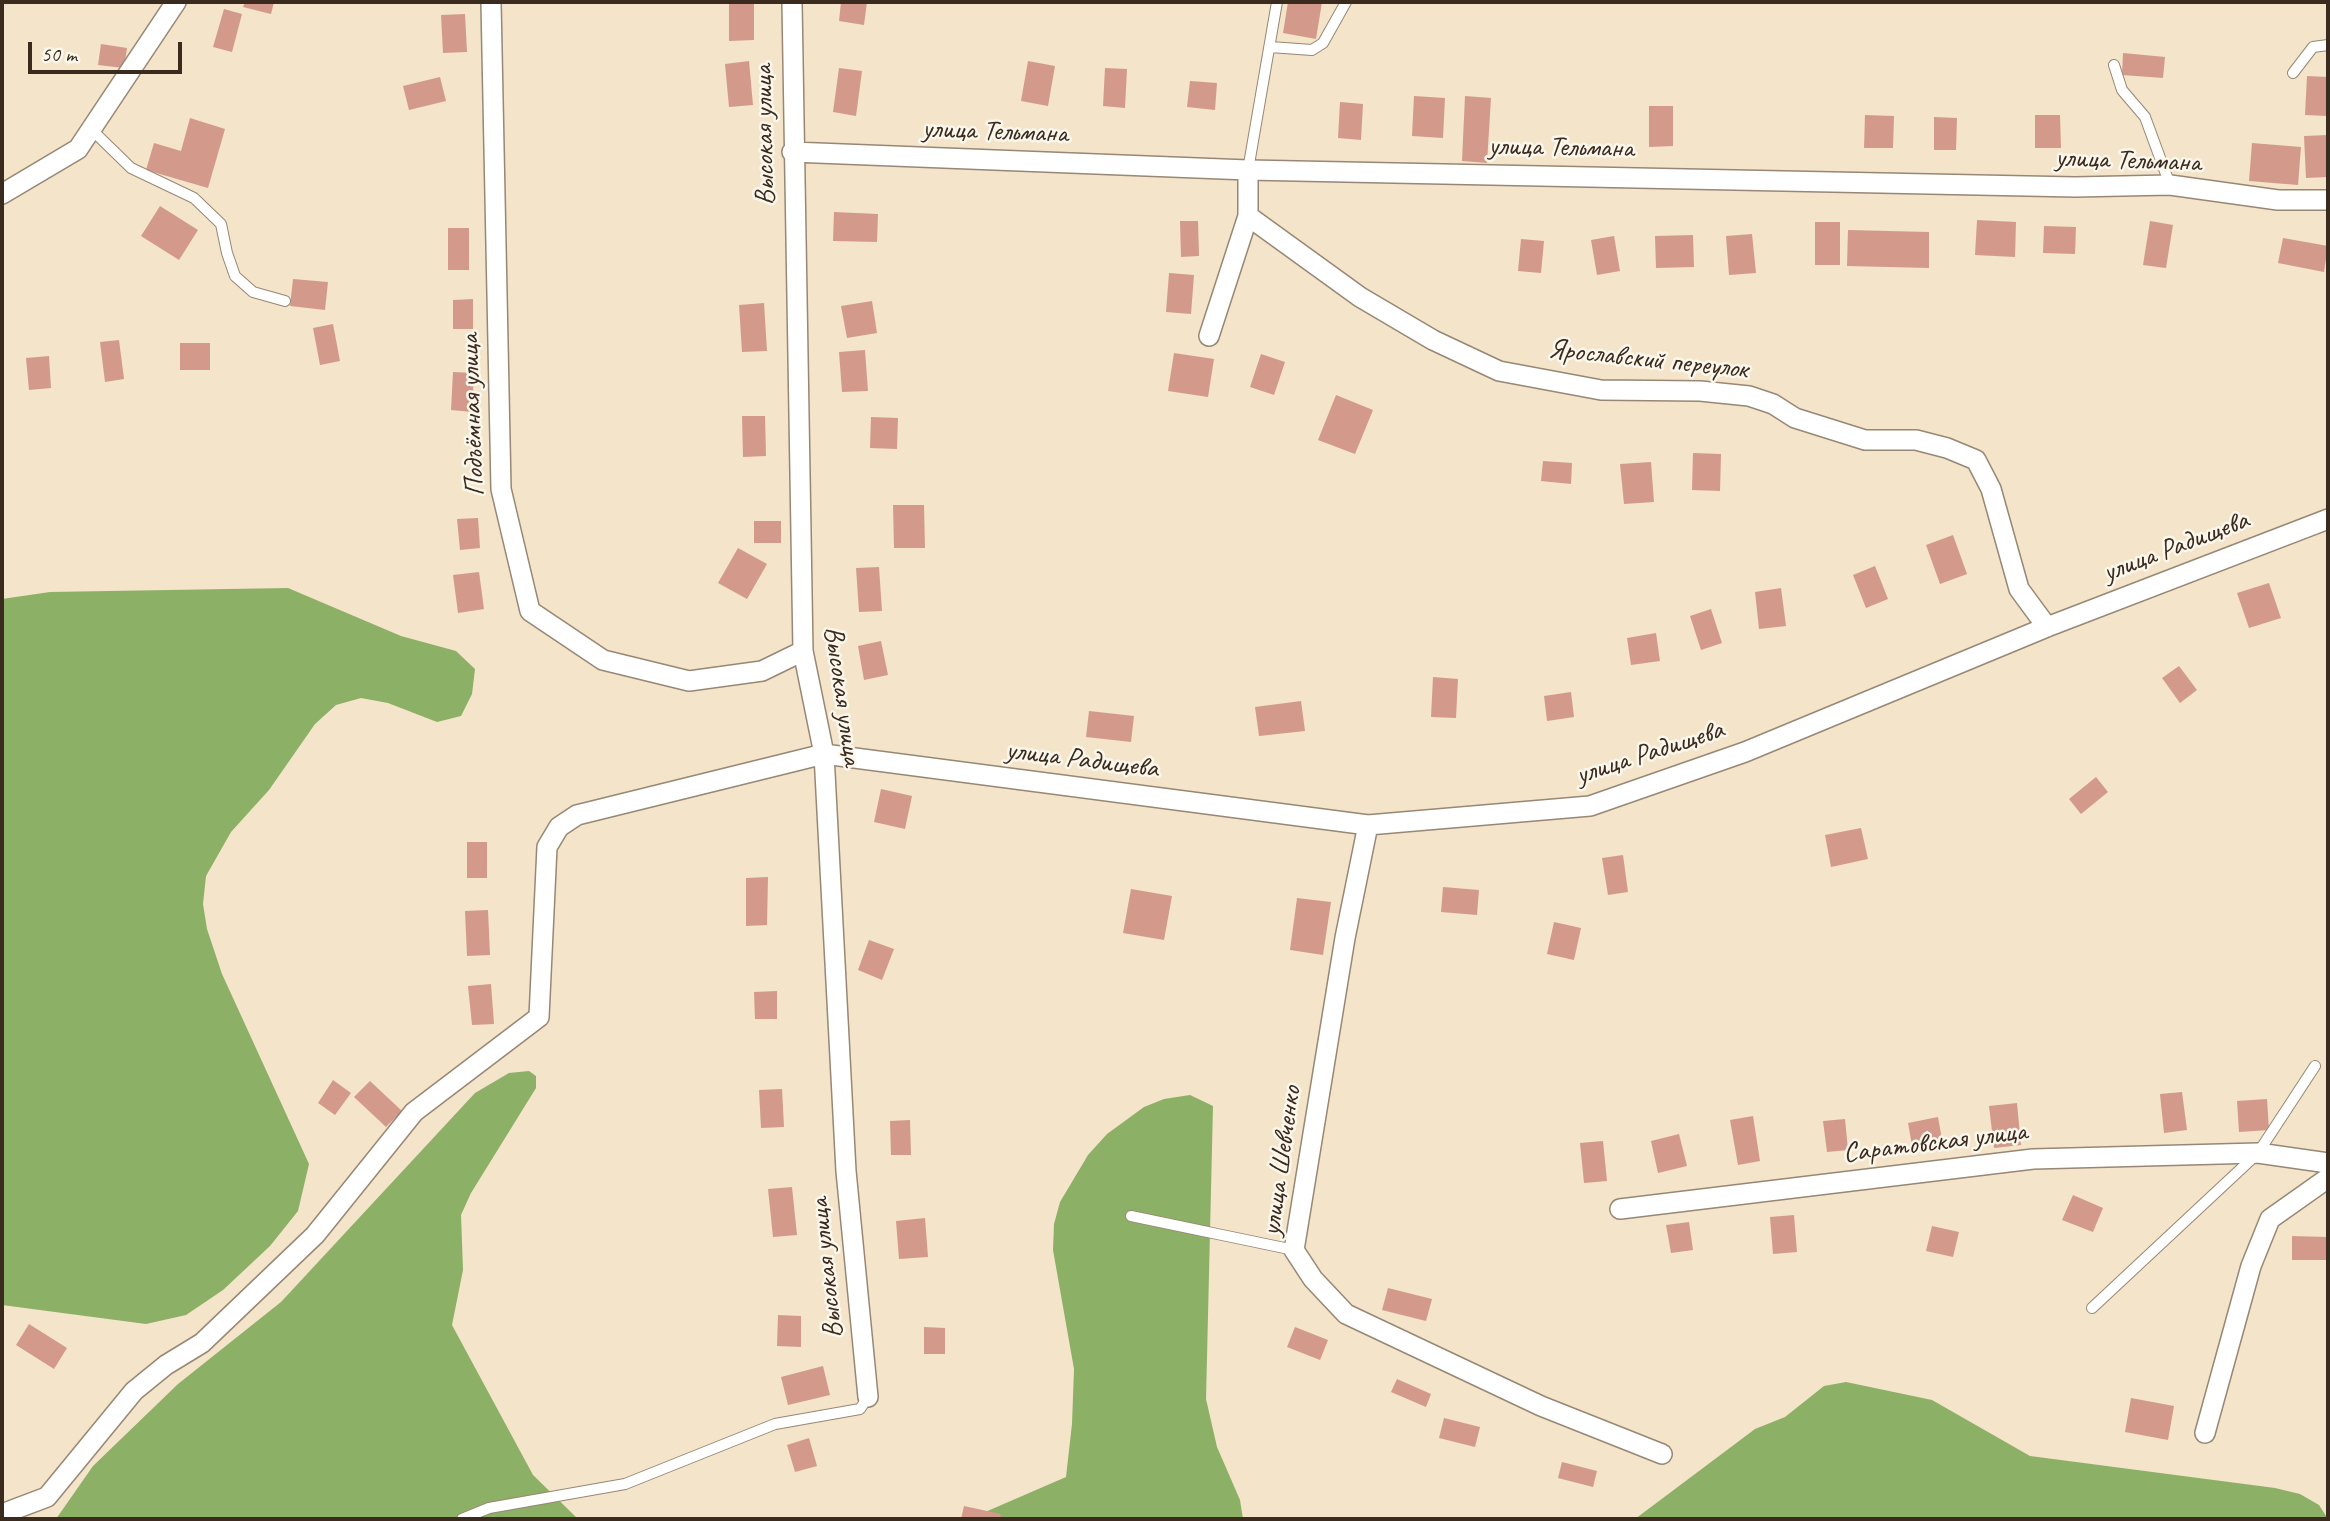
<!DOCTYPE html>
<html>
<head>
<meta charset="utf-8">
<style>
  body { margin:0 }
  #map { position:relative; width:2330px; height:1521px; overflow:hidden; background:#f3e4ca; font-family:Caveat,sans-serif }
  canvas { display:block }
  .frame { position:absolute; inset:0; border:4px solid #3b2a1e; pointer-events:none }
  .scale { position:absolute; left:28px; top:42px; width:154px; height:32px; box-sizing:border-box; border:4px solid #3b2a1e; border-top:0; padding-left:9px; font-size:21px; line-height:24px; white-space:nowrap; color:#3b2a1e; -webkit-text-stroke:5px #fbf7ec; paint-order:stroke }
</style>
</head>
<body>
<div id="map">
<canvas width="2330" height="1521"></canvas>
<div class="frame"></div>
<div class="scale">50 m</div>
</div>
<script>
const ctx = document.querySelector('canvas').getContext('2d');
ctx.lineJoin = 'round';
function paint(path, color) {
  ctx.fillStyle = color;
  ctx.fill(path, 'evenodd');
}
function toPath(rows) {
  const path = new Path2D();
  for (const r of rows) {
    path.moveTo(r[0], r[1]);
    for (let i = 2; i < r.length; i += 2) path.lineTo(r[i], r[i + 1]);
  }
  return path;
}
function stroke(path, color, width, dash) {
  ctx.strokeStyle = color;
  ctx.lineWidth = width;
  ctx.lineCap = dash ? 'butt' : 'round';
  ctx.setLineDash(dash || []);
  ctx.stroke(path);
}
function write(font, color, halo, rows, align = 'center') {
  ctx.font = font + ' Caveat,sans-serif';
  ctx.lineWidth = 5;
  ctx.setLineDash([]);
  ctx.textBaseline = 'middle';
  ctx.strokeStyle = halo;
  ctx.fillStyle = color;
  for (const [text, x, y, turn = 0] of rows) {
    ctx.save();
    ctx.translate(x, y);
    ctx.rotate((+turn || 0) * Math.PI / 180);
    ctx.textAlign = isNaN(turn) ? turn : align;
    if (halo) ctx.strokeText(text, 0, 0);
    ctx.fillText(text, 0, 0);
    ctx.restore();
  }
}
const forest = toPath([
  [288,588,401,636,456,651,475,669,472,694,461,716,437,722,388,703,361,698,336,705,315,724,269,790,231,832,206,876,203,904,207,929,222,974,309,1164,298,1211,270,1246,223,1290,186,1315,146,1324,2,1305,2,599,50,592],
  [529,1071,536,1076,536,1088,471,1193,461,1215,463,1270,452,1325,533,1475,578,1519,56,1519,93,1466,178,1384,281,1302,475,1093,509,1073],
  [1190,1095,1213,1106,1206,1399,1217,1447,1240,1500,1243,1519,969,1519,1066,1477,1072,1424,1074,1369,1053,1250,1054,1224,1060,1202,1088,1155,1107,1134,1144,1107,1164,1099],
  [1846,1382,1932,1400,2030,1456,2275,1488,2300,1494,2319,1505,2328,1519,1635,1519,1755,1429,1785,1417,1824,1386]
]);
const building = toPath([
  [245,2,274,2,271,14,243,7],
  [729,2,754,2,754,40,729,41],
  [841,2,867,2,864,25,839,21],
  [1288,2,1322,2,1316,39,1283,33],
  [224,9,242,14,232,52,213,47],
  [465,14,467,52,443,53,441,15],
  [101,44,127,48,124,68,98,65],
  [2123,53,2165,57,2163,78,2122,75],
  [749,61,753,105,729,107,725,64],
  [1028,61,1055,66,1048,106,1021,101],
  [839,68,862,71,856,116,833,112],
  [1105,68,1127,69,1125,108,1103,106],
  [2307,76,2328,77,2328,116,2305,115],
  [440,77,446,101,409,110,403,86],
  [1190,81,1217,83,1215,110,1187,107],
  [1414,96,1445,98,1443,138,1412,136],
  [1465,96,1491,98,1487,163,1462,161],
  [1340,102,1363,104,1361,140,1338,138],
  [1649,106,1673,106,1673,146,1649,147],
  [1865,115,1894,116,1893,148,1864,148],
  [2035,115,2060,115,2061,148,2035,148],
  [1934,117,1957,118,1956,150,1934,150],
  [190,118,225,129,208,188,146,170,154,143,181,151],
  [2328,135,2328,177,2306,178,2304,136],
  [2252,143,2301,147,2298,185,2249,181],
  [160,206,198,230,179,260,141,236],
  [834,212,878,214,877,242,833,241],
  [1977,220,2016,222,2015,257,1975,255],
  [1180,221,1198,221,1199,256,1181,257],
  [2150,221,2173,225,2166,268,2143,265],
  [1815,222,1840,222,1840,265,1815,265],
  [2044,226,2076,227,2075,254,2043,253],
  [448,228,469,228,469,270,448,270],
  [1848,230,1929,232,1929,268,1847,266],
  [1752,234,1756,273,1729,275,1726,236],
  [1693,235,1694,267,1656,268,1655,236],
  [1614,236,1620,271,1597,275,1591,240],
  [2283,238,2328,246,2324,272,2278,263],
  [1521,239,1544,241,1541,273,1518,271],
  [1169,273,1194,275,1191,314,1166,312],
  [293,279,328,282,325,310,290,306],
  [473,299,473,329,453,329,453,300],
  [872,301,877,333,847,338,841,306],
  [764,303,767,351,742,352,739,305],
  [333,324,340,361,320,365,313,328],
  [119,340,124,379,105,382,100,342],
  [180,343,210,343,210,370,180,370],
  [865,350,868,391,842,392,839,352],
  [1174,353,1214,359,1208,397,1168,391],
  [1261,354,1285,362,1274,395,1250,387],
  [49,356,51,388,29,390,26,358],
  [453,372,474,373,472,412,451,410],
  [1336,395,1373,410,1355,454,1318,440],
  [742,416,765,416,766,456,743,457],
  [871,417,898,418,897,449,870,448],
  [1693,453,1721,454,1720,491,1692,490],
  [1543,461,1572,463,1571,484,1541,481],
  [1651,462,1654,502,1624,504,1620,464],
  [893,505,924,505,925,548,894,548],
  [478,518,480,548,460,550,457,519],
  [754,521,781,521,781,543,754,543],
  [1953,535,1967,574,1940,584,1926,545],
  [738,548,767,564,747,599,718,583],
  [1875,566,1888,599,1866,608,1853,575],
  [879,567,882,611,859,612,856,568],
  [479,572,484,609,458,613,453,575],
  [2269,583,2281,618,2249,628,2237,593],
  [1781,588,1786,626,1759,629,1755,592],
  [1711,609,1722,643,1701,650,1690,616],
  [1656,633,1660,661,1631,665,1627,638],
  [881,641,888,675,864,680,858,646],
  [2179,666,2197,690,2180,703,2162,678],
  [1433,677,1458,679,1456,718,1431,717],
  [1571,692,1574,717,1547,721,1544,696],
  [1301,701,1305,731,1259,736,1255,707],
  [1089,711,1134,716,1131,742,1086,737],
  [2096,777,2108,792,2081,814,2069,799],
  [881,789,912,796,905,829,874,822],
  [1861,828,1868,859,1831,867,1825,835],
  [467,842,487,842,487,878,467,878],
  [1623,855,1628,892,1608,895,1602,858],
  [768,877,767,925,746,926,746,878],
  [1443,887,1479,890,1477,915,1441,912],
  [1131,889,1172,896,1164,940,1123,933],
  [1297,898,1331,902,1323,955,1290,950],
  [488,910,490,955,467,956,465,911],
  [1554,922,1581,928,1574,960,1547,954],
  [869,940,894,949,882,980,858,970],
  [491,984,494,1024,472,1025,468,986],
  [777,991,777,1019,755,1019,754,992],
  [333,1080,351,1093,335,1115,318,1103],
  [370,1081,402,1111,386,1127,354,1097],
  [782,1089,784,1127,761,1128,759,1090],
  [2182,1092,2187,1130,2164,1133,2160,1094],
  [2267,1099,2269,1130,2239,1132,2237,1101],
  [2017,1103,2021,1145,1994,1148,1989,1106],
  [1753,1116,1760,1161,1738,1165,1730,1120],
  [1938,1117,1943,1145,1913,1151,1908,1123],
  [1845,1119,1848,1150,1827,1152,1823,1121],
  [910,1120,911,1155,891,1155,890,1121],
  [1679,1134,1687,1166,1658,1173,1651,1141],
  [1603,1141,1607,1181,1584,1183,1580,1143],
  [792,1187,797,1235,773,1237,768,1189],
  [2073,1195,2103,1208,2093,1232,2062,1220],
  [1794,1215,1797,1252,1773,1254,1770,1217],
  [925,1218,928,1257,899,1259,896,1221],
  [1689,1222,1693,1250,1671,1253,1666,1225],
  [1932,1226,1959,1232,1953,1257,1926,1251],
  [2292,1236,2327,1237,2327,1260,2292,1260],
  [1388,1288,1432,1299,1426,1321,1382,1310],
  [778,1315,801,1316,801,1347,777,1346],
  [29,1324,67,1348,54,1369,16,1345],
  [924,1327,945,1328,945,1354,924,1354],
  [1295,1327,1328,1340,1320,1360,1287,1347],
  [823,1366,830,1395,788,1405,781,1377],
  [1397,1379,1431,1394,1426,1407,1391,1392],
  [2131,1398,2174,1406,2168,1440,2125,1432],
  [1444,1418,1480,1427,1475,1447,1439,1438],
  [809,1438,817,1466,795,1472,787,1445],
  [1562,1462,1597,1471,1593,1487,1558,1478],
  [964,1506,1001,1514,1000,1519,961,1519]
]);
const service = toPath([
  [1270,47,1312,50,1323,43,1346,2],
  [2114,65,2122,90,2145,117,2170,185],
  [2293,73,2313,47,2328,45],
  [91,129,131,168,194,198,221,224,227,253,235,276,253,292,285,301],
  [1248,170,1277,2],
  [1131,1216,1294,1250],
  [2092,1308,2258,1153,2315,1066],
  [462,1519,489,1508,625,1484,775,1424,860,1409,868,1397]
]);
const minor = toPath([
  [491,2,501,489,530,611,603,660,689,681,762,671,803,651],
  [792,2,803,651,824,754,846,1171,868,1397],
  [792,152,1248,170,2075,187,2170,185,2278,200,2328,200],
  [2,194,78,149,176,2],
  [1248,216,1360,297,1433,340,1499,371,1601,390,1700,391,1749,396,1773,404,1795,418,1865,440,1916,440,1947,448,1976,460,1991,489,2019,589,2047,627],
  [1209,336,1248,216,1248,170],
  [1368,825,1345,938,1294,1250,1313,1279,1346,1314,1541,1406,1662,1454],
  [1620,1209,2033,1159,2258,1153,2328,1163],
  [2205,1433,2251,1266,2270,1219,2328,1178],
  [2,1514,47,1497,134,1391,166,1365,202,1343,315,1235,414,1112,539,1017,547,847,559,827,577,815,824,754,1368,825,1590,806,1745,752,2047,627,2328,519]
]);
const streetNames = [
  ["улица Тельмана",995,132,2],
  ["Высокая улица",765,135,-91],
  ["улица Тельмана",1561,148,1],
  ["улица Тельмана",2128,161,2],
  ["Ярославский переулок",1648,360,6],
  ["Подъёмная улица",473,415,-92],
  ["улица Радищева",2176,547,-21],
  ["Высокая улица",842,696,82],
  ["улица Радищева",1650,753,-18],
  ["улица Радищева",1082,760,7],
  ["Саратовская улица",1935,1143,-7],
  ["улица Шевченко",1282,1161,-82],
  ["Высокая улица",827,1268,-96]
];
paint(forest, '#8cb065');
paint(building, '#d39a8b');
stroke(service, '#978774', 12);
stroke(minor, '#978774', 22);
stroke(service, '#fff', 10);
stroke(minor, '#fff', 19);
write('28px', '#3b2a1e', '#fbf7ec', streetNames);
</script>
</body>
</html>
